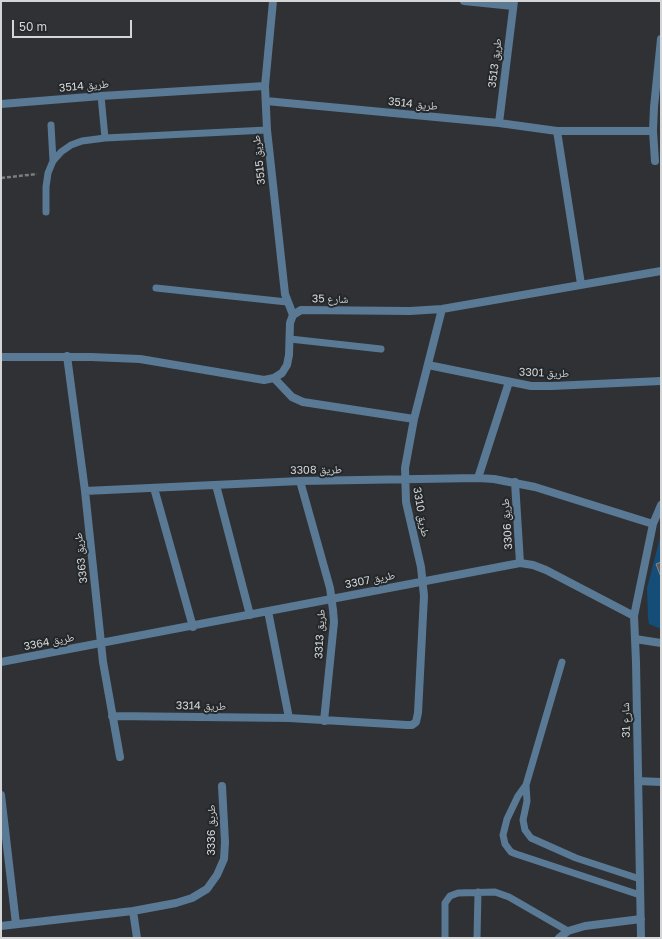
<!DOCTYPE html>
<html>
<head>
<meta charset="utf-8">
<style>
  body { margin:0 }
  #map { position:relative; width:662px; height:939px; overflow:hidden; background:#2f3134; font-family:"Golos Text",sans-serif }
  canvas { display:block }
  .frame { position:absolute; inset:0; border:2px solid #d3d5d7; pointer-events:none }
  .scale { position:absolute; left:12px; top:20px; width:120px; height:18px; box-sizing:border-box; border:2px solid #d3d5d7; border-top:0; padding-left:5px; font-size:12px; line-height:14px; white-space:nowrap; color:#d3d5d7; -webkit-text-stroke:3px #25282a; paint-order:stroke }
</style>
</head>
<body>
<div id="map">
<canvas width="662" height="939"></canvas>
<div class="frame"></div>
<div class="scale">50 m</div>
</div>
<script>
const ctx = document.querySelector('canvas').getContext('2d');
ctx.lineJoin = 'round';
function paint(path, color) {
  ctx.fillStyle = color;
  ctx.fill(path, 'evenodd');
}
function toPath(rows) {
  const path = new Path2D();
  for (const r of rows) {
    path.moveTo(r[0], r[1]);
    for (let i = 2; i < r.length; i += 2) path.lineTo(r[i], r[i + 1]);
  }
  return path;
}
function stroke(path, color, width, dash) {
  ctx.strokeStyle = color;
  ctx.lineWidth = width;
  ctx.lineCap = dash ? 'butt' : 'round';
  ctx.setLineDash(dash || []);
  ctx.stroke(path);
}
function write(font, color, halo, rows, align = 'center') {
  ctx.font = font + ' "Golos Text","Noto Naskh Arabic",sans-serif';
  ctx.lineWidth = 4;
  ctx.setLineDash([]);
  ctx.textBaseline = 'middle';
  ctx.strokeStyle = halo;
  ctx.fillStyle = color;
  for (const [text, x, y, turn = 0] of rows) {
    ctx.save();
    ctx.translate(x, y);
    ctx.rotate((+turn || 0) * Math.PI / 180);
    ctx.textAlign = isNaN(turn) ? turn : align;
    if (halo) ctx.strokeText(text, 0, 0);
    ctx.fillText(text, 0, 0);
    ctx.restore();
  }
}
const green = toPath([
  [661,534,661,629,649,624,648,618,647,588]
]);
const building = toPath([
  [661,562,661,577,656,564,661,562]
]);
const path = toPath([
  [1,178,37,174]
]);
const service = toPath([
  [101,96,105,138],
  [51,125,53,161],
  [46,212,46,187,48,173,53,161,61,152,71,145,82,141,105,138,267,130],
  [156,288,287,302],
  [290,339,381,349],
  [562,662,526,785,518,796,507,819,503,835,505,844,511,852,516,854,640,895],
  [526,785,527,801,523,820,525,830,531,838,576,858,640,879],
  [445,938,445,903,450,896,458,893,495,892,509,897,568,931],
  [477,938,478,892]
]);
const minor = toPath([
  [273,1,265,86,267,130,285,294,293,315],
  [464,1,513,6],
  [266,101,499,123,557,131,653,131],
  [1,104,101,96,265,86],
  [499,123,514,1],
  [557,131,581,284],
  [655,161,653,131,654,107,661,39],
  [67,356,85,491,103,662,120,757],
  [1,357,91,357,140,359,264,380,274,378,282,373,287,365,289,355,290,323,293,315,301,310,410,311,442,309,661,271],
  [428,365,531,386,552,386,661,381],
  [274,378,292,397,303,402,414,419],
  [478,478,509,382],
  [300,481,330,588,333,610,334,622,324,721],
  [515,482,520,563],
  [216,485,250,615],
  [154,488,193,627],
  [85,491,300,481,478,478,494,479,535,487,653,524],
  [268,611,289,718],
  [635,639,661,643],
  [1,662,520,563,533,565,546,570,634,616],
  [112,716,289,718,407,725,412,725,416,722,418,713,424,596,421,567,406,502,405,468,414,419,442,309],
  [638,781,661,782],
  [1,795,16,924],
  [133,911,137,938],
  [1,926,133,911,176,903,192,898,207,889,217,875,224,859,225,842,222,786],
  [559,938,568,931,585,926,641,919],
  [641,938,636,662,634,616,653,524,661,505]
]);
const streetNames = [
  ["طريق 3513",495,63,-83],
  ["طريق 3514",84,86,-5],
  ["طريق 3514",413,104,6],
  ["طريق 3515",259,160,-96],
  ["شارع 35",330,299,1],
  ["طريق 3301",544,373,2],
  ["طريق 3308",316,470,-1],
  ["طريق 3310",421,512,80],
  ["طريق 3306",507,524,-94],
  ["طريق 3363",81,558,-96],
  ["طريق 3307",370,580,-11],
  ["طريق 3313",320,634,-87],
  ["طريق 3364",49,642,-11],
  ["طريق 3314",201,706,1],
  ["شارع 31",626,720,-91],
  ["طريق 3336",212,830,-90]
];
paint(green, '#144d77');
paint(building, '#575a5d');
stroke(building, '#84878a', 1);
stroke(path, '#7a7c7e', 2.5, [4, 2]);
stroke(service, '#597995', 7);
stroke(minor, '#597995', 8);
write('11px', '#d3d5d7', '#25282a', streetNames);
</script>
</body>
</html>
